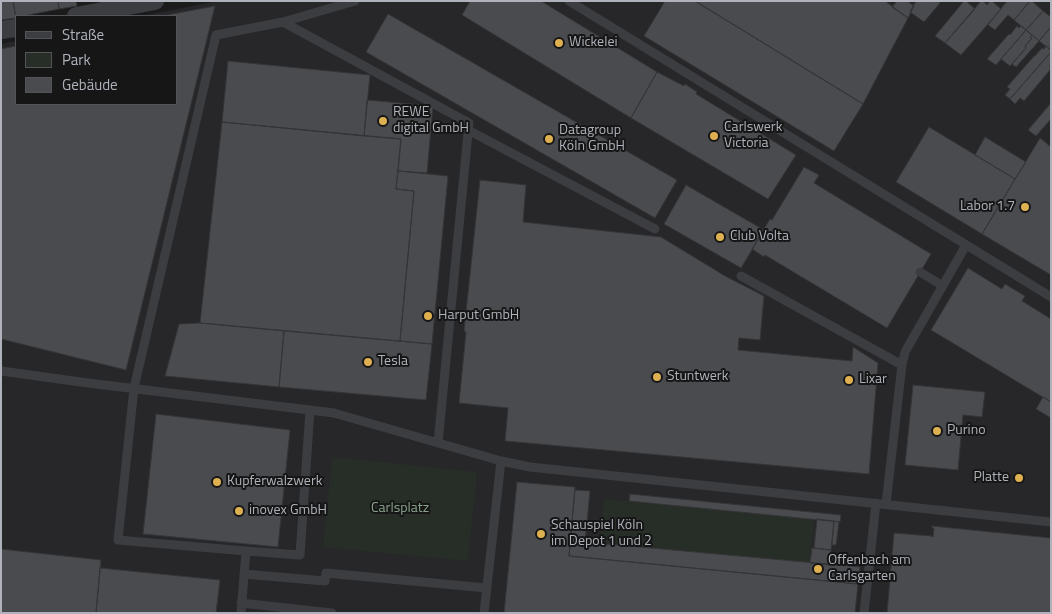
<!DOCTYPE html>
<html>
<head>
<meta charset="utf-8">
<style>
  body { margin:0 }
  #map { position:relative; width:1052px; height:614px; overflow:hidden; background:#1b1b1c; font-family:"Titillium Web",sans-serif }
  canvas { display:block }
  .frame { position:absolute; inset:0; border:2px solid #afb2ba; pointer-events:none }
  .legend { position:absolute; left:15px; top:15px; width:162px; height:90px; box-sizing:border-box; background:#161617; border:1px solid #535458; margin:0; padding:6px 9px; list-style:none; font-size:15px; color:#afb2ba }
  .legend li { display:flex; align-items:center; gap:10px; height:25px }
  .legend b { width:25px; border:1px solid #535458 }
</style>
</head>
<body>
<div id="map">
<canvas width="1052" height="614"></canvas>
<div class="frame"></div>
<ul class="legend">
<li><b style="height:6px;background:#3c3d41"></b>Straße</li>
<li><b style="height:14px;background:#272e28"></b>Park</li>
<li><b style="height:14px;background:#4a4b4e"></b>Gebäude</li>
</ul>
</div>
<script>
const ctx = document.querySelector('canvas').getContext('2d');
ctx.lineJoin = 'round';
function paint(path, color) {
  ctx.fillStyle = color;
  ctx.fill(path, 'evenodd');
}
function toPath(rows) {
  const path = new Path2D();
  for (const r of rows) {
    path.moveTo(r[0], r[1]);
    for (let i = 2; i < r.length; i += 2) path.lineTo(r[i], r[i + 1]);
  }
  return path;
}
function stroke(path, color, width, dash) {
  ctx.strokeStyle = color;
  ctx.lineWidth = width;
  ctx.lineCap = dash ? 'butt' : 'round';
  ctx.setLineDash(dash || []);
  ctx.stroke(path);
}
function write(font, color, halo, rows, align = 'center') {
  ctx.font = font + ' "Titillium Web",sans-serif';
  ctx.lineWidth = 4;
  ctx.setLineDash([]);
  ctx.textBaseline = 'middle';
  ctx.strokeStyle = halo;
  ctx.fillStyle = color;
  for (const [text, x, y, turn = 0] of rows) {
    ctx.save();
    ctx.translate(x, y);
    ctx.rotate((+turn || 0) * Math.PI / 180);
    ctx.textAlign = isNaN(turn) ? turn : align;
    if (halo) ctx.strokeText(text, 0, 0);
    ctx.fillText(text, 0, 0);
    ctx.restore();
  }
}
const built = toPath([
  [218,1,1051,1,1051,613,1,613,1,44,16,41,16,104,176,104,176,16,142,16]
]);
const green = toPath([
  [332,457,477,472,468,561,323,547],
  [604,499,814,519,810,563,600,543]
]);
const building = toPath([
  [1,1,13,1,16,18,1,20,1,1],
  [13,1,58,1,59,9,23,16,16,16,16,18,13,1],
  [58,1,76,1,77,6,59,9,58,1],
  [470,1,541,1,657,72,631,118,462,15,470,1],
  [665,1,695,1,863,104,834,151,644,36,665,1],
  [695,1,885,1,908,18,863,104,695,1],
  [897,1,907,1,914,6,908,18,892,7,897,1],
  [916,1,938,1,940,3,924,22,910,12,916,1],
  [964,1,966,1,975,9,945,43,935,36,964,1],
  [981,1,983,1,987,5,990,1,992,1,1001,9,961,55,945,43,981,1],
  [1007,1,1030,1,1014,20,1008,15,995,30,988,25,1007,1],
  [1030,1,1032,1,1043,11,1026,30,1014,20,1030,1],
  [215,6,126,370,1,339,1,49,16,46,16,104,176,104,176,16,162,16,215,6],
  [1043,11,1051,17,1051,27,1039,41,1026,30,1043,11],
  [388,14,677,180,655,218,366,52,388,14],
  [1017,26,1019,28,1021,26,1026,30,996,65,987,59,1009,34,1010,35,1017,26],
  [1051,27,1051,50,1039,41,1051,27],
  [1026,30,1032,35,1030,37,1032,38,1025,46,1026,48,1010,66,1001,59,1026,30],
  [1032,35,1039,41,1016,67,1012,64,1026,48,1025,46,1032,38,1030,37,1032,35],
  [1046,46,1051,50,1051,52,1010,99,1005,95,1010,89,1007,87,1035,55,1035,56,1042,48,1044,49,1046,46],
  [1051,52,1050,70,1024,101,1020,98,1015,104,1010,99,1051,52],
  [228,61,370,75,364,136,222,122,228,61],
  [657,72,684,86,685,84,697,92,696,94,796,155,768,199,631,118,657,72],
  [367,100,433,106,427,173,398,171,401,139,364,136,367,100],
  [1051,103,1051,119,1036,136,1028,130,1051,103],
  [222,122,401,139,396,189,414,191,400,341,200,323,222,122],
  [929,127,1015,179,982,234,896,182,929,127],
  [985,137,1026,162,1015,179,975,155,985,137],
  [1040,138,1051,147,1051,275,982,234,1040,138],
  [804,167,819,175,814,183,931,254,887,328,765,255,764,257,752,249,770,219,772,220,804,167],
  [398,171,448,176,432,344,400,341,414,191,396,189,398,171],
  [480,180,526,185,523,222,661,237,725,276,764,296,760,340,739,338,738,350,852,361,853,347,878,363,869,474,505,441,508,408,459,403,466,332,464,331,480,180],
  [686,185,764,230,741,268,664,224,686,185],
  [968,268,1002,289,1005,284,1025,296,1022,301,1051,319,1051,402,931,330,968,268],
  [200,323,284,331,279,387,165,376,179,324,200,323],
  [284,331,432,344,426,400,279,387,284,331],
  [913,385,985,392,982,417,963,415,958,470,905,465,913,385],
  [1043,397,1051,402,1051,418,1036,409,1043,397],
  [156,414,290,430,278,547,143,534,156,414],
  [517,482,575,487,569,556,858,584,855,613,504,613,517,482],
  [575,490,590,491,585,542,860,567,858,584,569,556,575,490],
  [630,494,841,515,840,522,629,501,630,494],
  [817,519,834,521,831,550,814,548,817,519],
  [834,521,839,522,836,545,832,545,834,521],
  [932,526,1051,538,1051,613,887,613,894,533,931,536,933,537,934,528,932,528,932,526],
  [812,548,831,550,830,565,810,563,812,548],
  [1,549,101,560,96,613,1,613,1,549],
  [100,568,220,580,216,613,96,613,100,568]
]);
const service = toPath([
  [569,1,1051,297],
  [283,22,469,123,438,443],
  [468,130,655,229],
  [920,272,943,286],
  [741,276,902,365,886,504],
  [902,365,905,352,966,245],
  [1,371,88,383,334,413,501,461,530,467,1051,522],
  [246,551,118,540,134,388,216,35,283,22,355,1],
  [244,574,325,581,326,573,487,588],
  [241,603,332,613],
  [241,613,246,551,300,555,310,410],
  [484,613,501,461],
  [864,613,876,503]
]);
const minor = toPath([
  [76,16,155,1],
  [1,30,16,28]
]);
const markers = [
  [559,43,5,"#dfb050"],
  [383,121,5,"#dfb050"],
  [714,136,5,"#dfb050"],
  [549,139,5,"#dfb050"],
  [1025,207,5,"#dfb050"],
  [720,237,5,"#dfb050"],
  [428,316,5,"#dfb050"],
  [368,362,5,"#dfb050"],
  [657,377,5,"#dfb050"],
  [849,380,5,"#dfb050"],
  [937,431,5,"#dfb050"],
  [1019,478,5,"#dfb050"],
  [217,482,5,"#dfb050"],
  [239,511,5,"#dfb050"],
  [541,534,5,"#dfb050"],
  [818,569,5,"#dfb050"]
];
const poiNames = [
  ["Wickelei",569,43],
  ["REWE",393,113],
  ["digital GmbH",393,129],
  ["Carlswerk",724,128],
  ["Victoria",724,144],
  ["Datagroup",559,131],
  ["Köln GmbH",559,147],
  ["Labor 1.7",1015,207,"right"],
  ["Club Volta",730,237],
  ["Harput GmbH",438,316],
  ["Tesla",378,362],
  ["Stuntwerk",667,377],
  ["Lixar",859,380],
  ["Purino",947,431],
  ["Platte",1009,478,"right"],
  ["Kupferwalzwerk",227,482],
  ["inovex GmbH",249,511],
  ["Schauspiel Köln",551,526],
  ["im Depot 1 und 2",551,542],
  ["Offenbach am",828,561],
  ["Carlsgarten",828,577]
];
const parkNames = [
  ["Carlsplatz",400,509]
];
paint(built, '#272729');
paint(green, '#272e28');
paint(building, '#4a4b4e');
stroke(building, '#353538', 1);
stroke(service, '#3c3d41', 9);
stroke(minor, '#3c3d41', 18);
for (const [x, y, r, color] of markers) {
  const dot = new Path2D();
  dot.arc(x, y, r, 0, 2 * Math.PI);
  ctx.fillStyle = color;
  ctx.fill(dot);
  stroke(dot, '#161617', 2);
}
write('14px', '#afb2ba', '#161617', poiNames, 'left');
write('14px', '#88a38a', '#161617', parkNames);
</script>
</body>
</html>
